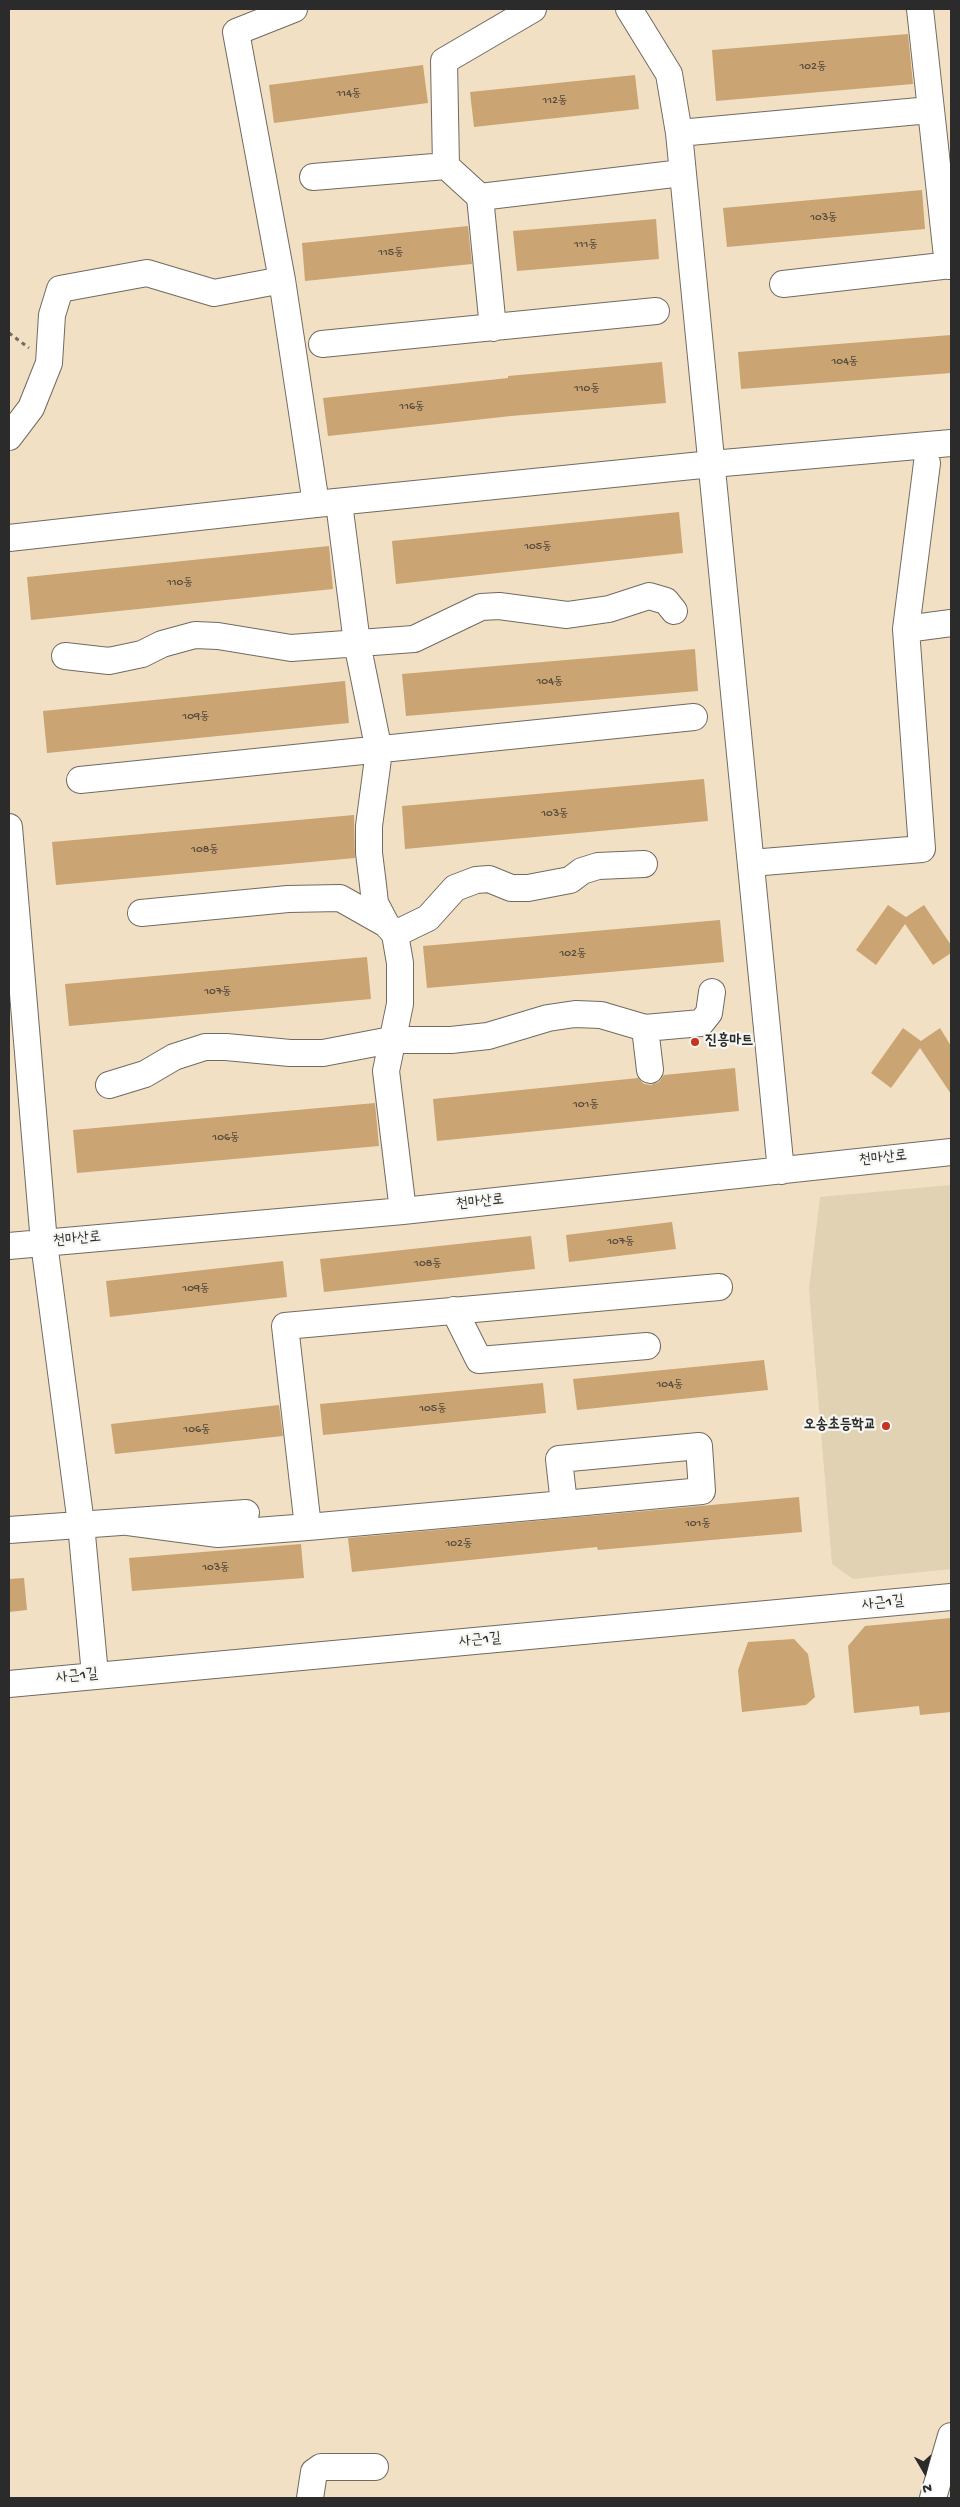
<!DOCTYPE html>
<html>
<head>
<meta charset="utf-8">
<style>
  body { margin:0 }
  #map { position:relative; width:960px; height:2507px; overflow:hidden; background:#f2e0c4; font-family:"Gochi Hand",sans-serif }
  canvas { display:block }
  .frame { position:absolute; inset:0; border:10px solid #2b2b2b; pointer-events:none }
  .north { position:absolute; left:900px; top:2447px; width:50px; height:50px; -webkit-text-stroke:4px #f6f6f2; paint-order:stroke; rotate:172deg; font-size:14px; font-weight:700; line-height:20px; text-align:center; color:#2b2b2b }
  .north::after { content:''; display:block; margin:auto; width:18px; height:22px; background:#2b2b2b; clip-path:polygon(50% 0,100% 100%,50% 72%,0 100%) }
</style>
</head>
<body>
<div id="map">
<canvas width="960" height="2507"></canvas>
<div class="frame"></div>
<div class="north">N</div>
</div>
<script>
const ctx = document.querySelector('canvas').getContext('2d');
ctx.lineJoin = 'round';
function paint(path, color) {
  ctx.fillStyle = color;
  ctx.fill(path, 'evenodd');
}
function toPath(rows) {
  const path = new Path2D();
  for (const r of rows) {
    path.moveTo(r[0], r[1]);
    for (let i = 2; i < r.length; i += 2) path.lineTo(r[i], r[i + 1]);
  }
  return path;
}
function stroke(path, color, width, dash) {
  ctx.strokeStyle = color;
  ctx.lineWidth = width;
  ctx.lineCap = dash ? 'butt' : 'round';
  ctx.setLineDash(dash || []);
  ctx.stroke(path);
}
function write(font, color, halo, rows, align = 'center') {
  ctx.font = font + ' "Gochi Hand","Poor Story",sans-serif';
  ctx.lineWidth = 4.5;
  ctx.setLineDash([]);
  ctx.textBaseline = 'middle';
  ctx.strokeStyle = halo;
  ctx.fillStyle = color;
  for (const [text, x, y, turn = 0] of rows) {
    ctx.save();
    ctx.translate(x, y);
    ctx.rotate((+turn || 0) * Math.PI / 180);
    ctx.textAlign = isNaN(turn) ? turn : align;
    if (halo) ctx.strokeText(text, 0, 0);
    ctx.fillText(text, 0, 0);
    ctx.restore();
  }
}
const built = toPath([
  [951,1185,951,1569,853,1579,832,1564,809,1289,820,1197]
]);
const building = toPath([
  [908,34,913,84,716,101,712,50],
  [423,65,428,103,274,123,269,85],
  [635,75,639,109,474,127,470,92],
  [922,190,925,229,727,247,723,208],
  [656,219,659,259,517,271,513,231],
  [468,226,472,264,305,281,302,243],
  [951,335,951,373,741,389,738,352],
  [662,362,666,403,511,416,328,436,323,398,508,378,508,376],
  [679,512,683,553,396,584,392,541],
  [329,546,333,589,31,620,27,577],
  [695,649,698,691,406,716,402,674],
  [345,681,349,723,47,753,43,711],
  [704,779,708,821,405,849,402,806],
  [354,815,355,858,56,885,52,842],
  [888,905,906,917,924,905,951,945,951,953,933,965,905,924,876,965,856,950],
  [720,920,724,962,427,988,423,946],
  [367,957,371,999,69,1026,65,984],
  [903,1028,921,1041,940,1028,951,1046,951,1094,920,1048,891,1088,871,1073],
  [735,1068,739,1111,437,1141,433,1099,638,1078,644,1084,651,1085,659,1082,664,1075],
  [375,1103,379,1146,77,1173,73,1130],
  [672,1222,676,1249,569,1262,566,1235],
  [531,1236,535,1269,324,1292,320,1259],
  [283,1261,287,1297,110,1317,106,1281],
  [764,1360,768,1390,577,1410,573,1379],
  [543,1383,546,1413,323,1435,320,1404],
  [279,1405,283,1436,115,1454,111,1424],
  [799,1497,802,1532,598,1550,597,1547,352,1572,348,1538],
  [301,1544,304,1578,132,1591,129,1558],
  [24,1578,27,1610,9,1612,9,1579],
  [951,1618,951,1712,920,1715,919,1706,854,1713,848,1646,865,1626],
  [794,1639,808,1654,815,1697,806,1705,742,1712,738,1670,748,1642]
]);
const path = toPath([
  [9,333,29,348]
]);
const minor = toPath([
  [294,9,236,32,282,280,316,504],
  [629,9,669,74,679,133,781,1171],
  [920,9,948,266],
  [679,133,930,110],
  [446,166,444,61,533,9],
  [313,177,446,166,480,197,493,328],
  [480,197,682,173],
  [783,284,951,265],
  [322,344,656,311],
  [9,437,31,408,49,363,52,315,60,289,147,273,214,293,282,280],
  [339,503,357,643,379,751,369,826,369,853,373,885,375,903,386,924,395,934,400,963,400,1004,386,1071,403,1211],
  [9,538,316,504,712,464,951,443],
  [906,629,951,623],
  [65,656,109,661,142,654,162,644,195,635,218,636,291,648,414,639,481,607,499,606,567,615,609,609,649,596,666,601,674,611],
  [80,780,694,717],
  [9,827,44,1243,81,1524,95,1675],
  [751,863,922,849,906,629,927,463],
  [141,913,288,899,340,898,386,924],
  [395,934,428,918,455,888,476,880,489,879,511,888,528,888,570,880,582,871,598,866,644,864],
  [645,1028,650,1070],
  [109,1085,145,1074,174,1057,205,1047,226,1047,290,1053,323,1053,391,1040,451,1040,488,1036,548,1018,575,1014,601,1015,645,1028,701,1023,709,1013,712,992],
  [9,1246,403,1211,951,1152],
  [454,1310,479,1360,647,1346],
  [128,1522,218,1534,308,1527,564,1504,702,1491,699,1446,559,1459,564,1504],
  [308,1527,285,1326,719,1287],
  [9,1530,246,1513],
  [9,1684,951,1597],
  [310,2498,314,2472,321,2467,375,2467],
  [933,2498,951,2436]
]);
const markers = [
  [695,1042,5,"#c8321e"],
  [886,1426,5,"#c8321e"]
];
const numberNames = [
  ["102동",813,67],
  ["114동",349,94],
  ["112동",555,101],
  ["103동",824,218],
  ["111동",586,245],
  ["115동",391,253],
  ["104동",845,362],
  ["110동",587,389],
  ["116동",412,407],
  ["105동",538,547],
  ["110동",180,583],
  ["104동",550,682],
  ["109동",196,717],
  ["103동",555,814],
  ["108동",205,850],
  ["102동",573,954],
  ["107동",218,992],
  ["101동",586,1105],
  ["106동",226,1138],
  ["107동",621,1242],
  ["108동",428,1264],
  ["109동",196,1289],
  ["104동",670,1385],
  ["105동",433,1409],
  ["106동",197,1430],
  ["101동",698,1524],
  ["102동",459,1544],
  ["103동",216,1568]
];
const poiNames = [
  ["진흥마트",705,1042],
  ["오송초등학교",876,1426,"right"]
];
const streetNames = [
  ["천마산로",883,1159,-6],
  ["천마산로",480,1203,-6],
  ["천마산로",77,1240,-5],
  ["사근1길",883,1604,-6],
  ["사근1길",480,1641,-5],
  ["사근1길",77,1677,-6]
];
paint(built, '#e1d2b4');
paint(building, '#caa472');
stroke(minor, '#716a61', 28);
stroke(path, '#716a61', 3, [4, 4]);
stroke(minor, '#fff', 26);
for (const [x, y, r, color] of markers) {
  const dot = new Path2D();
  dot.arc(x, y, r, 0, 2 * Math.PI);
  ctx.fillStyle = color;
  ctx.fill(dot);
  stroke(dot, '#f6f6f2', 2);
}
write('12px', '#53493d', null, numberNames);
write('bold 15px', '#2b2b2b', '#f6f6f2', poiNames, 'left');
write('15px', '#2b2b2b', '#f6f6f2', streetNames);
</script>
</body>
</html>
